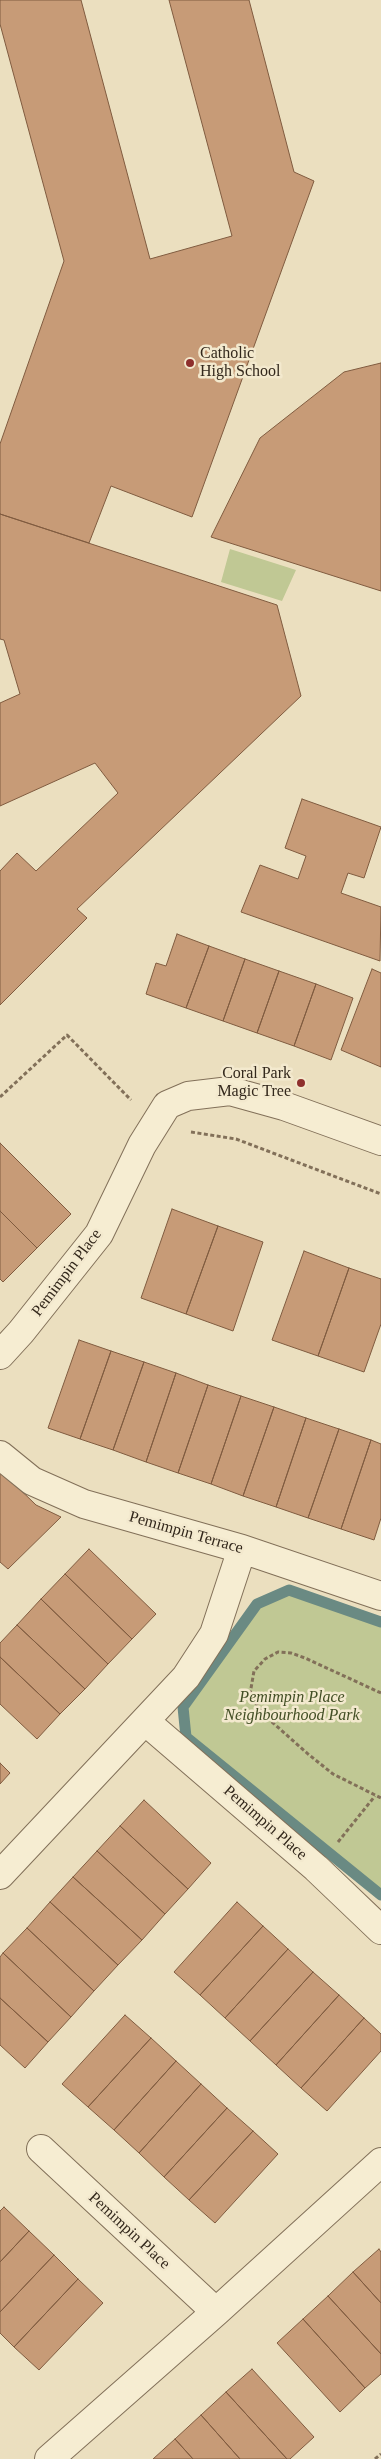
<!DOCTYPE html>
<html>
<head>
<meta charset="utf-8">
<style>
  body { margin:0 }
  canvas { display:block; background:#ebdfbf }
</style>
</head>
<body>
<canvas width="381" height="2459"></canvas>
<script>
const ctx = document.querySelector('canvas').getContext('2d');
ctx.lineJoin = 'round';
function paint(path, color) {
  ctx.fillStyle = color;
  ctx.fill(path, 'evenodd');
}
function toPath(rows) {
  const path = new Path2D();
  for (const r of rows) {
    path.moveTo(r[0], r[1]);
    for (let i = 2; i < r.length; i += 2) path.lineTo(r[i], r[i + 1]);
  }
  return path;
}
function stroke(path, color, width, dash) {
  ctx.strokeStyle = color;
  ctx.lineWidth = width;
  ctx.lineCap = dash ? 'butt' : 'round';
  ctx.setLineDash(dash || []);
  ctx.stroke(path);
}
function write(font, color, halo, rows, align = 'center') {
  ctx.font = font + ' Georgia,serif';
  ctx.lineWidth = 5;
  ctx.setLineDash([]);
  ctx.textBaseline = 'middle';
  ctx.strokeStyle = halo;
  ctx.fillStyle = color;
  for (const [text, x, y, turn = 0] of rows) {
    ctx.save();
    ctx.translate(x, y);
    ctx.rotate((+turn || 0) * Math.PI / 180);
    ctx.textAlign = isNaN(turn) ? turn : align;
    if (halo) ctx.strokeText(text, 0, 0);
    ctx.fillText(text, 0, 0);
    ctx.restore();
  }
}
const green = toPath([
  [230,549,296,570,282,601,221,582],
  [289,1590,381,1622,381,1895,186,1737,183,1707,257,1604]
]);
const stream = toPath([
  [381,1622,289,1590,257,1604,183,1707,186,1737,381,1895]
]);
const building = toPath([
  [0,0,81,0,150,259,232,236,169,0,249,0,294,172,314,181,192,517,111,486,89,543,0,514,0,444,64,261,0,24,0,0],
  [381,363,381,591,211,537,260,438,344,372,381,363],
  [0,514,277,605,301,696,77,909,87,918,0,1005,0,871,17,853,36,871,118,793,95,763,0,806,0,703,20,694,4,640,0,639,0,514],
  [302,799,381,827,364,878,348,873,341,893,381,907,380,961,241,912,260,865,298,879,306,856,285,848,302,799],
  [177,934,209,946,186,1008,146,994,156,963,166,966,177,934],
  [209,946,245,959,223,1021,186,1008,209,946],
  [245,959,279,971,257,1033,223,1021,245,959],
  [372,969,381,973,381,1067,341,1050,372,969],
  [279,971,316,984,294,1046,257,1033,279,971],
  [316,984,353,998,331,1060,294,1046,316,984],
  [0,1143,71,1214,37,1248,0,1211,0,1143],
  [172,1209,218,1226,186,1314,141,1298,172,1209],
  [0,1211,37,1248,3,1282,0,1279,0,1211],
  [218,1226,263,1242,233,1331,186,1314,218,1226],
  [304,1251,349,1268,318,1356,272,1340,304,1251],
  [349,1268,381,1279,381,1324,364,1372,318,1356,349,1268],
  [79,1340,111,1351,80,1439,48,1428,79,1340],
  [111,1351,144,1362,113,1450,80,1439,111,1351],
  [144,1362,176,1373,146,1462,113,1450,144,1362],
  [176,1373,208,1385,178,1473,146,1462,176,1373],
  [208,1385,241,1396,211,1484,178,1473,208,1385],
  [241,1396,274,1407,243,1496,211,1484,241,1396],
  [274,1407,306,1418,276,1507,243,1496,274,1407],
  [306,1418,339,1429,308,1518,276,1507,306,1418],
  [339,1429,371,1440,341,1529,308,1518,339,1429],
  [371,1440,381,1444,381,1518,374,1540,341,1529,371,1440],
  [0,1470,36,1505,61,1517,8,1569,0,1562,0,1470],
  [89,1549,156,1614,132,1639,65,1574,89,1549],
  [65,1574,132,1639,108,1664,41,1599,65,1574],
  [41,1599,108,1664,85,1689,17,1625,41,1599],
  [17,1625,85,1689,60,1714,0,1657,0,1643,17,1625],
  [0,1657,60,1714,37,1739,0,1704,0,1657],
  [0,1763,10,1773,0,1784,0,1763],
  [144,1800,211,1863,188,1889,120,1826,144,1800],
  [120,1826,188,1889,165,1914,97,1851,120,1826],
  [97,1851,165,1914,142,1940,73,1877,97,1851],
  [73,1877,142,1940,118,1965,50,1902,73,1877],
  [50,1902,118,1965,94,1991,27,1928,50,1902],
  [237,1902,263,1926,200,1995,174,1972,237,1902],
  [263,1926,288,1949,225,2018,200,1995,263,1926],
  [27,1928,94,1991,71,2017,3,1953,27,1928],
  [288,1949,313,1972,250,2041,225,2018,288,1949],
  [3,1953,71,2017,48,2042,0,1998,0,1957,3,1953],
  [313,1972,339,1995,276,2065,250,2041,313,1972],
  [339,1995,364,2018,301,2088,276,2065,339,1995],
  [0,1998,48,2042,25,2068,0,2045,0,1998],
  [125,2015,151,2038,88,2107,62,2084,125,2015],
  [364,2018,381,2034,381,2051,327,2111,301,2088,364,2018],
  [151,2038,176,2061,114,2130,88,2107,151,2038],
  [176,2061,201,2084,139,2153,114,2130,176,2061],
  [201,2084,227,2108,164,2177,139,2153,201,2084],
  [227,2108,253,2131,189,2200,164,2177,227,2108],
  [253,2131,278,2154,215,2223,189,2200,253,2131],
  [4,2207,29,2231,0,2262,0,2211,4,2207],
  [29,2231,54,2255,0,2312,0,2262,29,2231],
  [379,2249,381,2252,381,2303,353,2272,379,2249],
  [54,2255,78,2279,14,2347,0,2333,0,2312,54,2255],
  [353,2272,381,2303,381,2354,328,2296,353,2272],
  [78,2279,103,2303,39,2370,14,2347,78,2279],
  [328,2296,381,2354,381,2374,365,2388,303,2319,328,2296],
  [303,2319,365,2388,340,2412,277,2343,303,2319],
  [252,2369,314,2437,290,2459,287,2459,226,2392,252,2369],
  [226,2392,287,2459,240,2459,201,2415,226,2392],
  [201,2415,240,2459,193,2459,175,2439,201,2415],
  [175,2439,193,2459,153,2459,175,2439]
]);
const path = toPath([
  [0,1097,67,1035,131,1100],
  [191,1132,236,1139,381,1194],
  [381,1693,305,1658,291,1653,278,1652,265,1659,254,1671,250,1694,263,1714,308,1754,333,1774,381,1798],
  [338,1842,375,1796],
  [375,2459,381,2454]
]);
const street = toPath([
  [0,1355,21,1332,99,1234,142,1145,167,1105,188,1096,230,1091,284,1106,381,1141],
  [0,1455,32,1481,84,1504,242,1549,381,1596],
  [145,1721,316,1868,381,1930],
  [0,1875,186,1677,214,1634,242,1549],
  [41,2149,216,2312],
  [49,2459,216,2312,381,2162]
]);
const markers = [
  [190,363,5,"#8e2f2c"],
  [301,1083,5,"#8e2f2c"]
];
const poiNames = [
  ["Catholic",200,354],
  ["High School",200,372],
  ["Coral Park",291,1074,"right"],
  ["Magic Tree",291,1092,"right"]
];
const streetNames = [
  ["Pemimpin Place",67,1273,-53],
  ["Pemimpin Terrace",186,1533,16],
  ["Pemimpin Place",265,1823,41],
  ["Pemimpin Place",129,2231,43]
];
const parkNames = [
  ["Pemimpin Place",292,1698],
  ["Neighbourhood Park",292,1716]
];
paint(green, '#c0c894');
stroke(stream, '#6a8a83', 11);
paint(building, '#c79b77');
stroke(building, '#805c40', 1);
stroke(street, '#827059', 30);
stroke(path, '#827059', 3, [4, 2.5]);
stroke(street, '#f6edd2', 28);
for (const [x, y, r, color] of markers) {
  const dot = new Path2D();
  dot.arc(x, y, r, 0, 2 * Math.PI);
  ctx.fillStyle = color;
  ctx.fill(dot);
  stroke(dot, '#f3e9ce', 2);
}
write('16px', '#33281c', '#f3e9ce', poiNames, 'left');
write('16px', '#33281c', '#f3e9ce', streetNames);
write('italic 16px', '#424e24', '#f3e9ce', parkNames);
</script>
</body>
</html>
